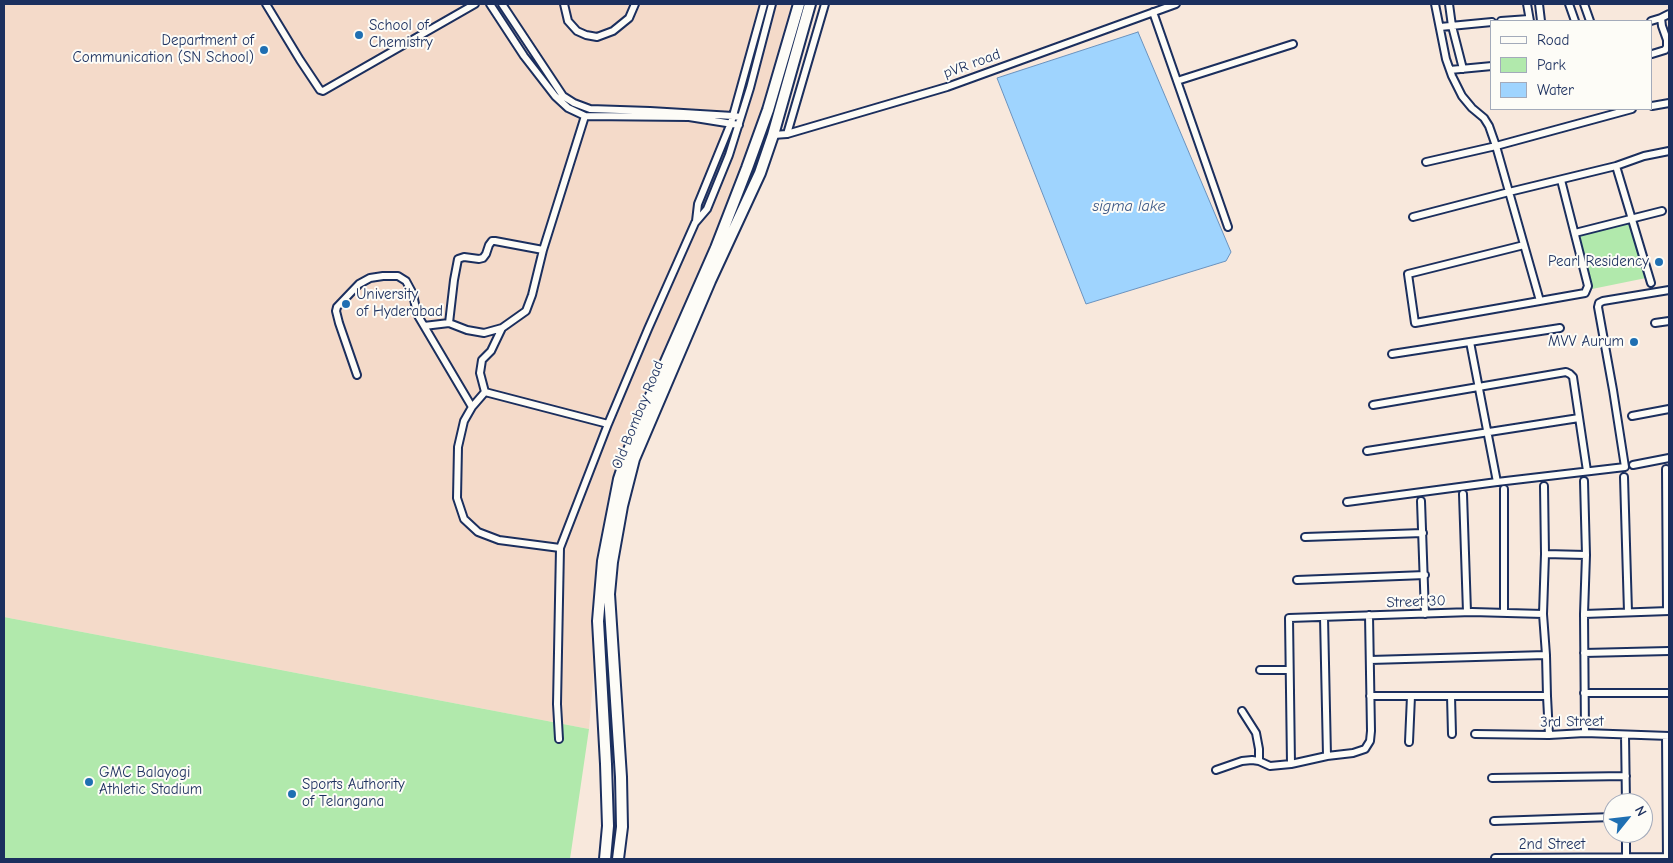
<!DOCTYPE html>
<html>
<head>
<meta charset="utf-8">
<style>
  body { margin:0 }
  #map { position:relative; width:1673px; height:863px; overflow:hidden; background:#f8e8dc; font-family:"Comic Neue",sans-serif }
  canvas { display:block }
  .frame { position:absolute; inset:0; border:5px solid #1b2f5e; pointer-events:none }
  .legend { position:absolute; left:1490px; top:20px; width:162px; height:90px; box-sizing:border-box; background:#fdfcf7; border:1px solid #a3aaba; margin:0; padding:6px 9px; list-style:none; font-size:15px; color:#1b2f5e }
  .legend li { display:flex; align-items:center; gap:10px; height:25px }
  .legend b { width:25px; border:1px solid #a3aaba }
  .north { position:absolute; left:1603px; top:793px; width:50px; height:50px; box-sizing:border-box; background:#fdfcf7; border:1px solid #a3aaba; border-radius:50%; rotate:61deg; font-size:14px; font-weight:700; line-height:20px; text-align:center; color:#1b2f5e }
  .north::after { content:''; display:block; margin:auto; width:18px; height:22px; background:#1f6fb2; clip-path:polygon(50% 0,100% 100%,50% 72%,0 100%) }
</style>
</head>
<body>
<div id="map">
<canvas width="1673" height="863"></canvas>
<div class="frame"></div>
<ul class="legend">
<li><b style="height:6px;background:#fdfcf7"></b>Road</li>
<li><b style="height:14px;background:#b1e9ac"></b>Park</li>
<li><b style="height:14px;background:#9fd4fe"></b>Water</li>
</ul>
<div class="north">N</div>
</div>
<script>
const ctx = document.querySelector('canvas').getContext('2d');
ctx.lineJoin = 'round';
function paint(path, color) {
  ctx.fillStyle = color;
  ctx.fill(path, 'evenodd');
}
function toPath(rows) {
  const path = new Path2D();
  for (const r of rows) {
    path.moveTo(r[0], r[1]);
    for (let i = 2; i < r.length; i += 2) path.lineTo(r[i], r[i + 1]);
  }
  return path;
}
function stroke(path, color, width, dash) {
  ctx.strokeStyle = color;
  ctx.lineWidth = width;
  ctx.lineCap = dash ? 'butt' : 'round';
  ctx.setLineDash(dash || []);
  ctx.stroke(path);
}
function write(font, color, halo, rows, align = 'center') {
  ctx.font = font + ' "Comic Neue",sans-serif';
  ctx.lineWidth = 4;
  ctx.setLineDash([]);
  ctx.textBaseline = 'middle';
  ctx.strokeStyle = halo;
  ctx.fillStyle = color;
  for (const [text, x, y, turn = 0] of rows) {
    ctx.save();
    ctx.translate(x, y);
    ctx.rotate((+turn || 0) * Math.PI / 180);
    ctx.textAlign = isNaN(turn) ? turn : align;
    if (halo) ctx.strokeText(text, 0, 0);
    ctx.fillText(text, 0, 0);
    ctx.restore();
  }
}
const built = toPath([
  [4,4,793,4,748,153,627,456,598,621,589,729,4,617]
]);
const green = toPath([
  [1631,223,1646,278,1592,289,1579,235],
  [4,617,589,729,570,859,4,859]
]);
const water = toPath([
  [1138,32,1231,252,1226,261,1086,304,997,78,1138,32]
]);
const street = toPath([
  [266,4,300,60,320,90,323,91,475,4],
  [490,4,524,56,555,96,568,108,585,116,689,117,739,125],
  [502,4,559,90,563,96,574,103,590,109,650,111,733,116,741,117],
  [564,4,568,21,577,31,586,35,597,37,613,31,629,18,635,4],
  [1435,4,1446,59,1452,76,1462,96,1472,108,1484,118,1489,126,1496,146,1540,301],
  [1449,4,1452,26,1463,69],
  [1527,4,1530,21],
  [1539,4,1541,21],
  [1569,4,1575,21],
  [1584,4,1590,21],
  [1153,12,1228,227],
  [1501,21,1529,19],
  [1651,21,1661,18],
  [1440,27,1492,22],
  [1652,54,1665,50,1667,47,1667,40,1662,26,1661,18,1669,14],
  [1450,70,1492,66],
  [1177,81,1293,44],
  [1652,106,1669,103],
  [787,134,825,4],
  [773,135,787,134,947,87,1176,4],
  [1426,162,1496,146,1632,109],
  [1616,166,1651,283],
  [1413,217,1509,192,1616,166,1644,156,1669,151],
  [696,221,698,204,731,123,764,4],
  [1575,233,1662,211],
  [1524,245,1408,274,1415,323,1585,293,1588,286,1561,180],
  [449,323,454,280,458,259,464,257,479,259,483,258,486,254,489,245,492,241,495,241,543,250],
  [1655,323,1669,321],
  [424,326,449,323,467,330,484,333,502,328,526,311,532,295,543,250,585,116],
  [1470,342,1497,482],
  [1392,354,1560,328],
  [357,375,339,323,336,311,337,307,359,284,370,278,383,276,398,276,406,281,413,294,417,314,472,407,464,421,458,447,457,498,464,519,478,532,499,540,560,548],
  [485,392,608,424],
  [1373,405,1566,372,1570,374,1573,377,1587,471],
  [472,407,485,392,480,373,482,360,491,351,502,328],
  [1632,416,1669,409],
  [1367,451,1579,418],
  [1633,465,1669,458],
  [1666,469,1667,611],
  [1624,477,1628,612],
  [1584,481,1586,555,1584,614,1585,733],
  [1544,486,1545,554],
  [1504,489,1504,612],
  [1463,494,1467,612],
  [1421,501,1425,614],
  [1347,502,1497,482,1625,467,1613,390,1598,307,1599,303,1603,301,1669,290],
  [1305,537,1423,533],
  [1297,580,1425,575],
  [1584,614,1669,611],
  [1324,617,1327,756],
  [1584,653,1669,651],
  [1370,660,1546,655],
  [1260,670,1289,670],
  [1584,693,1669,693],
  [1370,696,1547,696,1546,655,1543,614,1545,554,1586,555],
  [1451,696,1452,734],
  [1547,696,1549,735],
  [1242,711,1256,733,1259,749,1259,761],
  [1475,734,1549,735,1585,733,1669,736],
  [1625,735,1626,803],
  [1666,736,1667,859],
  [559,739,557,704,560,548,608,424,648,329,691,232,695,223,707,209,729,155,750,88,772,4],
  [1409,742,1411,696],
  [1291,764,1289,618,1472,612,1543,614],
  [1216,770,1242,761,1252,760,1259,761,1270,766,1291,764,1327,756,1353,753,1365,749,1370,741,1371,731,1369,615],
  [1492,778,1626,776],
  [1494,821,1613,817],
  [1626,833,1626,858],
  [1495,858,1669,857]
]);
const primary = toPath([
  [605,859,608,826,606,764,598,621,603,561,619,479,627,455,646,407,716,248,747,168,768,110,799,4],
  [618,859,622,827,621,777,609,594,612,562,622,506,634,459,710,281,760,173,773,135,810,4]
]);
const markers = [
  [359,35,5,"#1f6fb2"],
  [264,50,5,"#1f6fb2"],
  [1659,262,5,"#1f6fb2"],
  [346,304,5,"#1f6fb2"],
  [1634,342,5,"#1f6fb2"],
  [89,782,5,"#1f6fb2"],
  [292,794,5,"#1f6fb2"]
];
const poiNames = [
  ["School of",369,26],
  ["Chemistry",369,43],
  ["Department of",254,41,"right"],
  ["Communication (SN School)",254,58,"right"],
  ["Pearl Residency",1649,262,"right"],
  ["University",356,295],
  ["of Hyderabad",356,312],
  ["MVV Aurum",1624,342,"right"],
  ["GMC Balayogi",99,773],
  ["Athletic Stadium",99,790],
  ["Sports Authority",302,785],
  ["of Telangana",302,802]
];
const streetNames = [
  ["pVR road",972,64,-20],
  ["Old Bombay Road",638,415,-68],
  ["Street 30",1416,602,-2],
  ["3rd Street",1572,722,-1],
  ["2nd Street",1552,845]
];
const waterNames = [
  ["sigma lake",1129,206]
];
paint(built, '#f4dac9');
paint(green, '#b1e9ac');
paint(water, '#9fd4fe');
stroke(water, '#6a92be', 1);
stroke(street, '#1b2f5e', 10);
stroke(primary, '#1b2f5e', 14);
stroke(street, '#fdfcf7', 6);
stroke(primary, '#fdfcf7', 10);
for (const [x, y, r, color] of markers) {
  const dot = new Path2D();
  dot.arc(x, y, r, 0, 2 * Math.PI);
  ctx.fillStyle = color;
  ctx.fill(dot);
  stroke(dot, '#fdfcf7', 2);
}
write('15px', '#1b2f5e', '#fdfcf7', poiNames, 'left');
write('15px', '#1b2f5e', '#fdfcf7', streetNames);
write('italic 16px', '#3c5886', '#fdfcf7', waterNames);
</script>
</body>
</html>
